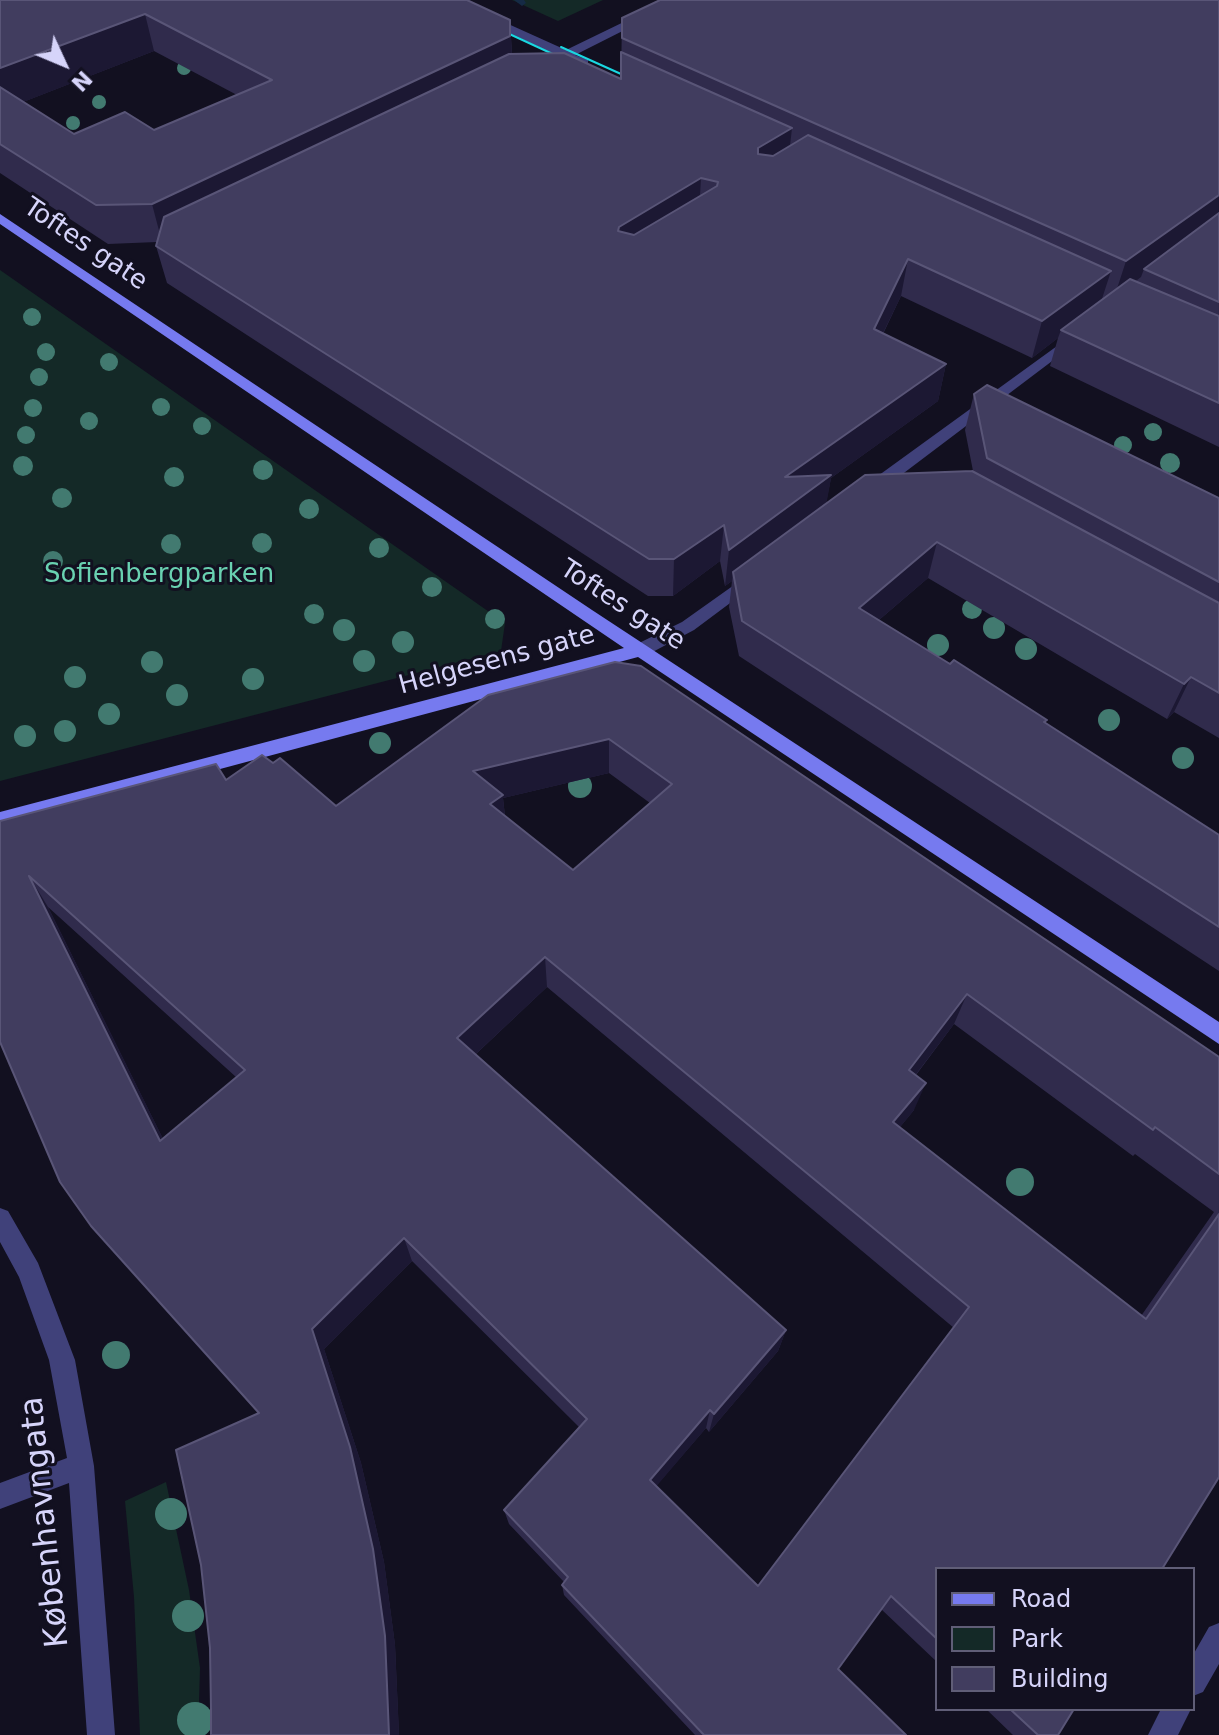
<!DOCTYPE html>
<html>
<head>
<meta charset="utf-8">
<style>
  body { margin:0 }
  #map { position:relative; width:1219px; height:1735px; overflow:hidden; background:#121020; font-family:"DejaVu Sans",sans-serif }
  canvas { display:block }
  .legend { position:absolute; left:935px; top:1567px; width:260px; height:144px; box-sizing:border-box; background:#121020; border:2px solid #605e77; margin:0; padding:10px 14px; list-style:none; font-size:24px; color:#d6d4fa }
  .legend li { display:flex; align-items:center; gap:16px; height:40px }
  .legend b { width:40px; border:2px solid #605e77 }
  .north { position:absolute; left:24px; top:24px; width:80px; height:80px; -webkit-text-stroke:6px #121020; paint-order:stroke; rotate:134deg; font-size:22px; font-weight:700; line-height:32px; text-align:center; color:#d6d4fa }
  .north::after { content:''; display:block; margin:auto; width:28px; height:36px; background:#d6d4fa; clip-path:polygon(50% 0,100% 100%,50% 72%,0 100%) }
</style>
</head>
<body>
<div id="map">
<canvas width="1219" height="1735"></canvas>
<ul class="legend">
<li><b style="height:10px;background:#767aef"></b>Road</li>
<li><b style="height:22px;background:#142927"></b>Park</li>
<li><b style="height:22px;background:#413d5f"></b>Building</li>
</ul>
<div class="north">N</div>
</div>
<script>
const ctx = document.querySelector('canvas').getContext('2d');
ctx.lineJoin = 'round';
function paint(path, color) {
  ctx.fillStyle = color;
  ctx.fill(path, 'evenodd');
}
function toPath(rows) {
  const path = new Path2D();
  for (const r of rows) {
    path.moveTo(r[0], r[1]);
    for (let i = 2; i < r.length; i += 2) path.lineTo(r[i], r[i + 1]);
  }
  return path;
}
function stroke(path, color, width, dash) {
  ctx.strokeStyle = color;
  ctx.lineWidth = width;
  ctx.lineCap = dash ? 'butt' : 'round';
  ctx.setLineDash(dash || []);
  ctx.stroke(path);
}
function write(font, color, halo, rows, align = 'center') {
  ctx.font = font + ' "DejaVu Sans",sans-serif';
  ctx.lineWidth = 6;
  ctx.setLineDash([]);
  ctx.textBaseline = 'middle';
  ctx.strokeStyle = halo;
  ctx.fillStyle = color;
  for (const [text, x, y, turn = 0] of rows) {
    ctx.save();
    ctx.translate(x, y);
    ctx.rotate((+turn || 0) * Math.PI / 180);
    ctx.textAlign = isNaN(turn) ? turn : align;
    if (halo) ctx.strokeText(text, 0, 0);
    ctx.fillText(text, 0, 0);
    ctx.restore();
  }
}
const green = toPath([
  [512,0,603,0,558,21],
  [0,270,505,623,501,651,0,781],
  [166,1482,189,1590,200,1668,198,1735,140,1735,134,1597,125,1501]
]);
const stream = toPath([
  [514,0,524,0,526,3,522,6,514,0]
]);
const street = toPath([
  [440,0,455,0,566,50,669,0,684,0,575,55,588,60,588,66,584,67,566,59,555,60,556,55,440,0],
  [1075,333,1080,334,1080,340,876,494,864,494,864,486,1075,333],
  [751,573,757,575,760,579,757,583,694,630,647,655,635,655,632,650,635,645,682,622,751,573],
  [0,1208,8,1211,38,1263,75,1360,94,1466,115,1735,87,1735,69,1483,0,1509,0,1483,67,1458,49,1360,19,1277,0,1242,0,1208],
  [1219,1623,1219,1664,1203,1692,1193,1696,1193,1655,1209,1627,1219,1623],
  [1161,1709,1191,1709,1178,1735,1148,1735,1161,1709]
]);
const secondary = toPath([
  [0,214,592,610,1219,1022,1219,1044,638,657,0,828,0,812,624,648,0,224,0,214]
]);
const tram = toPath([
  [490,25,570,62],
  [561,47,641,83]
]);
const trees = [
  [184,68,7],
  [99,102,7],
  [73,123,7],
  [32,317,9],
  [46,352,9],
  [109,362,9],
  [39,377,9],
  [161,407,9],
  [33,408,9],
  [89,421,9],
  [202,426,9],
  [1153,432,9],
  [26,435,9],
  [1123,445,9],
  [1170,463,10],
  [23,466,10],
  [263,470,10],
  [174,477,10],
  [62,498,10],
  [309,509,10],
  [262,543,10],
  [171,544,10],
  [379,548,10],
  [53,561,10],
  [432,587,10],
  [972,609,10],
  [314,614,10],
  [495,619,10],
  [994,628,11],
  [344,630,11],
  [403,642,11],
  [938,645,11],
  [1026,649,11],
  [364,661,11],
  [152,662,11],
  [75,677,11],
  [253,679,11],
  [177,695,11],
  [109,714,11],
  [1109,720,11],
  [65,731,11],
  [25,736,11],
  [380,743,11],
  [1183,758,11],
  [580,786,12],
  [1020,1182,14],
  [116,1355,14],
  [171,1514,16],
  [188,1616,16],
  [195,1720,18]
];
const wall = toPath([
  [0,0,510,20,512,54,621,79,622,18,1219,0,1219,447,1050,366,1058,338,1032,358,901,296,883,334,946,364,938,401,831,478,826,503,973,471,965,430,974,394,1219,498,1219,738,1174,712,1167,719,928,578,879,620,950,664,1047,720,1045,723,1219,835,1219,971,739,656,729,607,732,581,725,586,720,561,673,596,648,596,167,283,156,246,157,242,108,244,0,173],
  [154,51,237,95,154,130,74,134,23,102],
  [615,662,1219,1057,1219,1477,937,1569,937,1662,881,1609,838,1669,906,1735,695,1735,564,1595,562,1585,564,1582,509,1524,504,1510,579,1427,412,1261,324,1349,361,1463,384,1562,395,1645,399,1735,211,1735,258,1413,91,1226,0,821,226,780,273,763,336,806],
  [609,773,650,803,573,870,505,816,503,798],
  [48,907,236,1077,163,1139],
  [547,987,954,1328,758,1586,656,1486,706,1428,709,1432,778,1351,786,1330,476,1054],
  [954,1024,1133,1156,1135,1154,1214,1212,1141,1316,900,1127,914,1110,916,1075],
  [986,1709,1074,1709,1058,1735,1013,1735]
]);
const shadedWall = toPath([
  [145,14,154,51,0,111,0,68],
  [510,20,512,57,162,242,152,204],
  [792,128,788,164,754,184,758,148],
  [701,178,699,214,618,263,618,231,619,227],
  [1219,195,1219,218,1144,269,1141,277,1114,298,1126,261],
  [908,259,901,296,867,366,874,329],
  [1111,271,1099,308,1061,330,1058,338,1032,358,1042,321],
  [946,364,938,401,831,478,825,512,733,572,732,581,725,586,729,550,785,477],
  [724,525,720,561,673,596,674,559],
  [937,542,928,578,852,643,859,608],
  [1191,677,1174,712,1167,719,1184,684],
  [609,739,609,773,503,798,506,828,477,804,473,771],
  [29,876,48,907,177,1167,160,1141],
  [545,957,547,987,463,1066,457,1038],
  [967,994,954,1024,898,1098,909,1070],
  [926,1083,914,1110,883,1148,893,1122],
  [404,1238,412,1261,324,1349,361,1463,384,1562,395,1645,399,1735,389,1735,312,1329],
  [786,1330,778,1351,709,1432,714,1414],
  [710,1410,706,1428,649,1495,650,1480]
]);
const building = toPath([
  [0,0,467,0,510,20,510,36,152,204,96,205,0,144,0,87,74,134,125,112,154,130,272,80,145,14,0,68,0,0],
  [660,0,1219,0,1219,195,1126,261,622,38,622,18,660,0],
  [621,52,792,128,758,148,758,154,773,156,808,135,1111,271,1042,321,908,259,874,329,946,364,785,477,831,475,729,550,724,525,674,559,649,559,156,246,164,217,509,54,564,53,621,79,621,52],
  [701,178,718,182,717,186,634,235,618,231,619,227,701,178],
  [1219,213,1219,302,1144,269,1219,213],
  [1130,279,1219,316,1219,403,1061,330,1130,279],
  [987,385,1219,498,1219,582,987,458,974,394,987,385],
  [972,471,1219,603,1219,693,1191,677,1184,684,937,542,859,608,950,664,954,660,1047,720,1044,722,1219,835,1219,927,742,621,733,572,865,475,972,471],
  [615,662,641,666,1219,1057,1219,1174,1155,1127,1153,1130,967,994,909,1070,926,1083,893,1122,1146,1319,1219,1214,1219,1477,1162,1569,937,1569,937,1639,891,1596,838,1669,906,1735,704,1735,562,1585,568,1577,504,1510,587,1419,404,1238,312,1329,350,1447,373,1549,385,1636,389,1735,211,1735,211,1709,210,1648,201,1565,176,1450,259,1413,91,1226,60,1182,0,1042,0,821,216,764,226,780,262,755,273,763,280,758,336,806,488,695,615,662],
  [609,739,672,784,573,870,490,804,503,795,473,771,609,739],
  [29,876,245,1070,160,1141,29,876],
  [545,957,969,1307,758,1586,650,1480,710,1410,714,1414,786,1330,457,1038,545,957],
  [1010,1709,1074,1709,1058,1735,1038,1735,1010,1709]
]);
const streetNames = [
  ["Toftes gate",85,245,34],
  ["Toftes gate",622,606,33],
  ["Helgesens gate",497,661,-15]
];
const parkNames = [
  ["Sofienbergparken",159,575]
];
const nearStreetnames = [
  ["Københavngata",46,1522,-96]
];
paint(green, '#142927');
paint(stream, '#152a45');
paint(street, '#40417a');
paint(secondary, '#767aef');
stroke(tram, '#1ad7e0', 2);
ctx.fillStyle = '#427a70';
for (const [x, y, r] of trees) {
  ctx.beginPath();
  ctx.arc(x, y, r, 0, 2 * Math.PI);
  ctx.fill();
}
paint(wall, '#302b4c');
paint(shadedWall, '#1c1833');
paint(building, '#413d5f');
stroke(building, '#595577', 2);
write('26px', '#d6d4fa', '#121020', streetNames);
write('26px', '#69d1b1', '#121020', parkNames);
write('32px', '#d6d4fa', '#121020', nearStreetnames);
</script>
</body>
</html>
